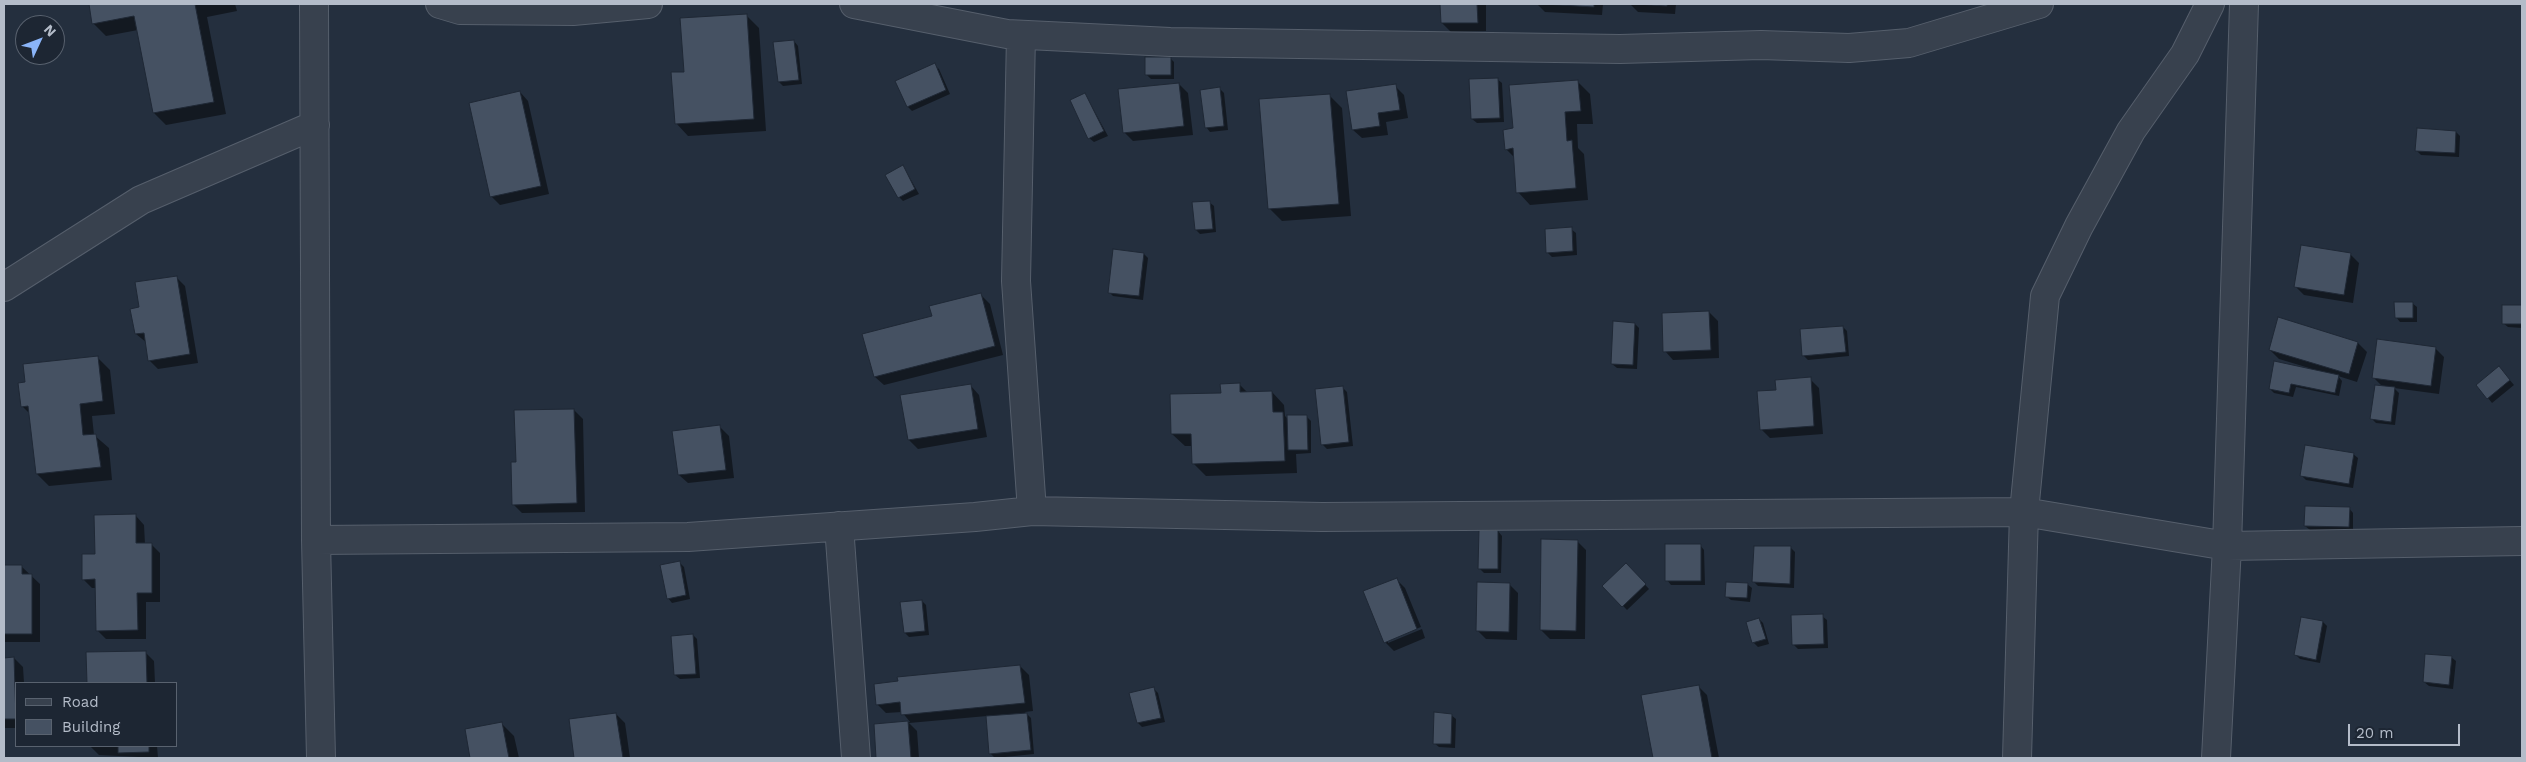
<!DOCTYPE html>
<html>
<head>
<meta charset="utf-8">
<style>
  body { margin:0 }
  #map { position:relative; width:2526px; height:762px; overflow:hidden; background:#242f3e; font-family:"Work Sans",sans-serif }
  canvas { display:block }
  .frame { position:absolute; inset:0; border:5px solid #b4bcc9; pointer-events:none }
  .legend { position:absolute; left:15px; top:682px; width:162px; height:65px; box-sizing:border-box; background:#1d2633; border:1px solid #59626f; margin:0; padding:6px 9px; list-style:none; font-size:15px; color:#b4bcc9 }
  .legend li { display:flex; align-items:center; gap:10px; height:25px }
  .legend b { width:25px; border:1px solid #59626f }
  .north { position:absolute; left:15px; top:15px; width:50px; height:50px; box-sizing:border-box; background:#1d2633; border:1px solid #59626f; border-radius:50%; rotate:47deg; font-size:14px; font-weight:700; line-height:20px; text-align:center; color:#b4bcc9 }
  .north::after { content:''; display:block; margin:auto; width:18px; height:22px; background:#8ab4f8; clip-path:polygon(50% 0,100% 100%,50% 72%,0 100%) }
  .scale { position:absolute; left:2348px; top:724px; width:112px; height:22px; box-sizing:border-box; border:2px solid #b4bcc9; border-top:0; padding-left:6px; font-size:15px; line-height:18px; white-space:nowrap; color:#b4bcc9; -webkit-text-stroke:4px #1d2633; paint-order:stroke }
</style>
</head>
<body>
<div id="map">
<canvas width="2526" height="762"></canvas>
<div class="frame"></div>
<ul class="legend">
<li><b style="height:6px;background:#38414e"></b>Road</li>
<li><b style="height:14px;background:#455162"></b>Building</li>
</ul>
<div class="north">N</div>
<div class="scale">20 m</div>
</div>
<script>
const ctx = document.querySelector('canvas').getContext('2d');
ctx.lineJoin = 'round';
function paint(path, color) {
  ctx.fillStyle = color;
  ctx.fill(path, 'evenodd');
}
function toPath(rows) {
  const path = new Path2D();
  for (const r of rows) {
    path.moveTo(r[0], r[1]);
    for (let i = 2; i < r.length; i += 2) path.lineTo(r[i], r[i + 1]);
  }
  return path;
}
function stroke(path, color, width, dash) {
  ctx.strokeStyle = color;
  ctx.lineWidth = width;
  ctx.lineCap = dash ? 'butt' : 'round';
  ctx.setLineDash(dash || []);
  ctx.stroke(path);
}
const shadow = toPath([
  [90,4,235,4,237,11,207,17,226,114,166,125,154,113,138,30,106,36,93,23],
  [1442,4,1486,4,1486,31,1451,32,1442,23],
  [1537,4,1603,4,1602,15,1545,12],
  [1630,4,1676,4,1675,14,1638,12],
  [746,15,759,28,766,131,688,136,676,123,685,73],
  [794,41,798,46,802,84,783,86,779,82],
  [1170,58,1174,62,1174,79,1151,79,1146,74],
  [934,65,939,69,950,94,912,111,908,107,897,82],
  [1497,79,1502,83,1504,122,1477,123,1472,119],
  [1578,82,1590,94,1593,124,1577,124,1578,148,1584,154,1588,200,1530,205,1518,192,1515,158,1506,149,1514,130],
  [1179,84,1188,93,1193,135,1133,141,1124,132],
  [1395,86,1404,95,1408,118,1386,122,1388,135,1362,138,1353,130],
  [1220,89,1224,93,1228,130,1210,132,1206,127],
  [520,92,528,101,549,194,500,205,491,196],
  [1085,94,1108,136,1094,142,1089,138],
  [1329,95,1342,108,1351,216,1282,221,1269,208],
  [2456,132,2460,136,2459,157,2421,155,2417,151],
  [903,166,919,194,903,201,899,197],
  [1209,202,1214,206,1216,232,1200,234,1196,230],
  [1571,229,1576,233,1577,255,1552,257,1547,252],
  [1144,254,1148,258,1143,300,1113,296,1109,292],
  [2350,254,2359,263,2353,303,2304,295,2295,286],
  [176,277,185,286,198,363,158,369,149,360,147,343,136,334,140,308],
  [981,295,990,304,1003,355,884,385,875,377,933,317],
  [2412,303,2417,307,2417,322,2400,322,2396,317],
  [2503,306,2522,306,2522,328,2508,327,2503,323],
  [1709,312,1718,321,1719,358,1673,360,1665,351],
  [2279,319,2358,343,2367,352,2357,382,2338,376,2342,381,2339,396,2296,387,2293,397,2274,393,2270,389,2309,368,2279,359,2270,350],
  [1635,324,1639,328,1637,369,1617,368,1612,364],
  [1843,327,1847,331,1849,356,1808,360,1803,355],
  [2435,348,2444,357,2439,394,2394,388,2399,393,2395,425,2376,423,2372,419,2383,387,2373,377],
  [97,357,110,370,115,414,92,416,94,435,109,448,112,480,49,486,37,474,30,414,22,406],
  [2503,372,2514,385,2492,403,2488,398],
  [1810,379,1819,388,1823,434,1770,438,1761,429],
  [1240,385,1248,393,1272,392,1284,405,1285,416,1288,419,1307,417,1311,421,1311,453,1296,454,1297,473,1206,476,1193,463,1193,446,1185,446,1172,434,1222,394],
  [971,386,979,395,987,437,918,449,909,440],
  [1342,387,1347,392,1353,446,1327,449,1322,444],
  [574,410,583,419,585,512,522,513,513,504,517,463],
  [720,427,729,436,734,478,688,483,679,475],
  [2353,454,2358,458,2353,488,2306,480,2301,475],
  [2349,508,2353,513,2353,531,2310,530,2305,526],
  [136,516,144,525,145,544,151,544,160,553,160,602,146,602,146,639,106,639,97,630,96,588,92,588,83,579,96,555],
  [1498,531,1502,536,1501,573,1484,573,1480,569],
  [1577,541,1586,550,1585,639,1550,639,1541,630],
  [1700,545,1704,550,1705,585,1671,585,1667,580],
  [1791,548,1795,552,1794,588,1758,586,1754,582],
  [679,562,684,567,690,599,672,603,668,598],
  [1626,564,1649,589,1627,610,1604,586],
  [4,566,21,566,40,584,40,642,4,642],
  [1397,580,1405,588,1421,627,1388,640,1388,643,1422,629,1425,638,1394,651,1385,642],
  [1509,584,1518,593,1517,640,1486,639,1477,630],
  [1747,584,1752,588,1750,602,1731,600,1726,596],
  [922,601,926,605,929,635,909,637,905,633],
  [1822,616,1827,620,1828,648,1798,649,1793,644],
  [1759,619,1763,623,1769,644,1758,647,1753,642],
  [2323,622,2327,626,2320,663,2300,659,2296,655],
  [693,635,697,639,700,678,680,679,675,675],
  [145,652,154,661,155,683,88,683,87,654],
  [2451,657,2456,661,2453,689,2429,686,2424,682],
  [14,658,23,667,24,683,16,683,16,728,4,728,4,659],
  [1020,666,1029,675,1033,711,1025,712,1031,718,1034,754,995,758,990,753,987,716,909,723,917,731,919,758,877,758,875,725,910,722,902,712,886,713,877,704],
  [1698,686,1707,695,1719,758,1654,758,1643,696],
  [1154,689,1158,693,1165,722,1142,727,1138,723],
  [616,714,625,723,630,758,575,758,570,720],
  [1451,715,1456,719,1455,748,1439,747,1434,743],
  [502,724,514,736,519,758,472,758,467,730],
  [157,746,158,758,99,755,90,746]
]);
const building = toPath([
  [89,4,198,4,195,4,214,102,153,113,134,16,92,24,89,4],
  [1440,4,1477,4,1478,23,1441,23,1440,4],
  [1543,4,1594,4,1594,7,1543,4],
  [1636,4,1667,4,1667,6,1636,4],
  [747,14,754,119,675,124,671,72,684,72,680,18,747,14],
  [794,40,799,80,778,82,773,42,794,40],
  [1145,57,1171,57,1171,75,1145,75,1145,57],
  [935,63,946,90,907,107,895,81,935,63],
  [1498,78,1500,118,1471,119,1469,79,1498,78],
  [1578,80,1581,111,1565,112,1567,141,1572,140,1576,188,1516,193,1513,148,1505,150,1503,130,1513,128,1509,85,1578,80],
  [1179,83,1184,126,1123,133,1118,89,1179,83],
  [1396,84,1400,110,1378,113,1380,126,1352,130,1346,91,1396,84],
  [1220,87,1224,126,1205,128,1200,90,1220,87],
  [520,91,541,186,490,197,469,103,520,91],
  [1085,93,1104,131,1088,139,1070,100,1085,93],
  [1330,94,1339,204,1268,209,1259,99,1330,94],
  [2417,128,2456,131,2455,153,2415,151,2417,128],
  [903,165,915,189,898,198,885,175,903,165],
  [1210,201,1213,229,1195,230,1192,202,1210,201],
  [1572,227,1573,251,1546,253,1545,229,1572,227],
  [2301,245,2351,253,2344,295,2294,287,2301,245],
  [1113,249,1144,253,1139,296,1108,293,1113,249],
  [177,276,190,354,148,361,144,333,135,334,130,309,139,307,135,282,177,276],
  [981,293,995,346,874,377,862,334,932,316,929,306,981,293],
  [2394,302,2413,302,2413,318,2395,318,2394,302],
  [2502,305,2522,305,2522,324,2502,324,2502,305],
  [1709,311,1711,350,1663,352,1662,313,1709,311],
  [2278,317,2358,342,2349,374,2269,350,2278,317],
  [1613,321,1635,323,1633,365,1611,364,1613,321],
  [1843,326,1846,352,1802,356,1800,329,1843,326],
  [2377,339,2436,347,2431,386,2372,378,2377,339],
  [98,356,103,401,80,404,83,435,96,434,101,467,36,474,28,406,21,407,18,383,25,382,23,364,98,356],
  [2274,361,2339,375,2335,393,2291,384,2289,393,2269,389,2274,361],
  [2499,366,2510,380,2487,399,2476,385,2499,366],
  [1811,377,1814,426,1760,430,1757,391,1776,390,1775,380,1811,377],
  [1240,383,1240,392,1272,391,1273,412,1283,412,1285,461,1192,464,1191,434,1171,434,1170,394,1221,393,1220,384,1240,383],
  [971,384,978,429,908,440,900,395,971,384],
  [2375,385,2395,387,2391,422,2370,419,2375,385],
  [1343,386,1349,442,1321,445,1315,389,1343,386],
  [574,409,577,503,512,505,511,462,516,462,514,410,574,409],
  [1287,415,1307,415,1308,450,1288,450,1287,415],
  [720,425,726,470,678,475,672,431,720,425],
  [2305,445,2354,453,2349,484,2300,476,2305,445],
  [2305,506,2350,507,2349,527,2304,526,2305,506],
  [136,514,136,543,152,543,152,593,137,593,138,630,96,631,95,579,82,580,82,554,95,554,94,515,136,514],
  [1479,530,1498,530,1498,569,1478,569,1479,530],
  [1541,539,1578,540,1576,631,1540,630,1541,539],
  [1665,544,1701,544,1701,581,1665,581,1665,544],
  [1754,546,1791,546,1790,584,1752,582,1754,546],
  [680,561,686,595,667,599,660,565,680,561],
  [1626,563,1646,584,1622,607,1602,586,1626,563],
  [4,565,22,565,22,574,32,574,32,634,4,634,4,565],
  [1397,578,1417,629,1384,643,1363,591,1397,578],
  [1477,582,1510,583,1509,632,1476,631,1477,582],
  [1726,582,1748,583,1747,598,1725,597,1726,582],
  [922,600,925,631,904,633,900,602,922,600],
  [1823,614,1824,644,1792,645,1791,615,1823,614],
  [2301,617,2323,621,2316,660,2294,655,2301,617],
  [1759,618,1766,639,1752,643,1746,622,1759,618],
  [693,634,696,674,674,675,671,636,693,634],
  [146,651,147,683,87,683,86,652,146,651],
  [2425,654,2452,656,2449,685,2423,682,2425,654],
  [14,657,16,719,4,719,4,658,14,657],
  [1020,665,1025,703,901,715,900,702,876,705,874,684,898,681,897,677,1020,665],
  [1699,685,1712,758,1653,758,1641,695,1699,685],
  [1154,687,1161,718,1137,723,1129,693,1154,687],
  [1434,712,1452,714,1451,744,1433,744,1434,712],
  [616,713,623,758,574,758,569,719,616,713],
  [1027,713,1031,750,989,754,986,716,1027,713],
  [908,721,911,758,876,758,874,724,908,721],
  [502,722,509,758,470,758,465,729,502,722],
  [89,746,149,746,149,752,118,753,118,746,89,746]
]);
const minor = toPath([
  [314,4,316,540,321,758],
  [440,4,460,10,573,11,648,4],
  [854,4,1007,34,1170,42,1620,49,1761,45,1849,48,1909,43,2039,4],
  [1021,35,1016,281,1032,511],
  [4,287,141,200,315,125],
  [839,526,856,758],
  [316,540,688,537,975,517,1032,511,1322,517,2024,512,2227,546,2522,541],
  [2017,758,2024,512,2045,296,2079,226,2131,131,2185,54,2210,4],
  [2216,758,2227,546,2244,4]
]);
paint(shadow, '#0007');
paint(building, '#455162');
stroke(building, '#1f2835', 1);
stroke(minor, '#565f6c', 30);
stroke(minor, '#38414e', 28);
</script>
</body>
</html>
